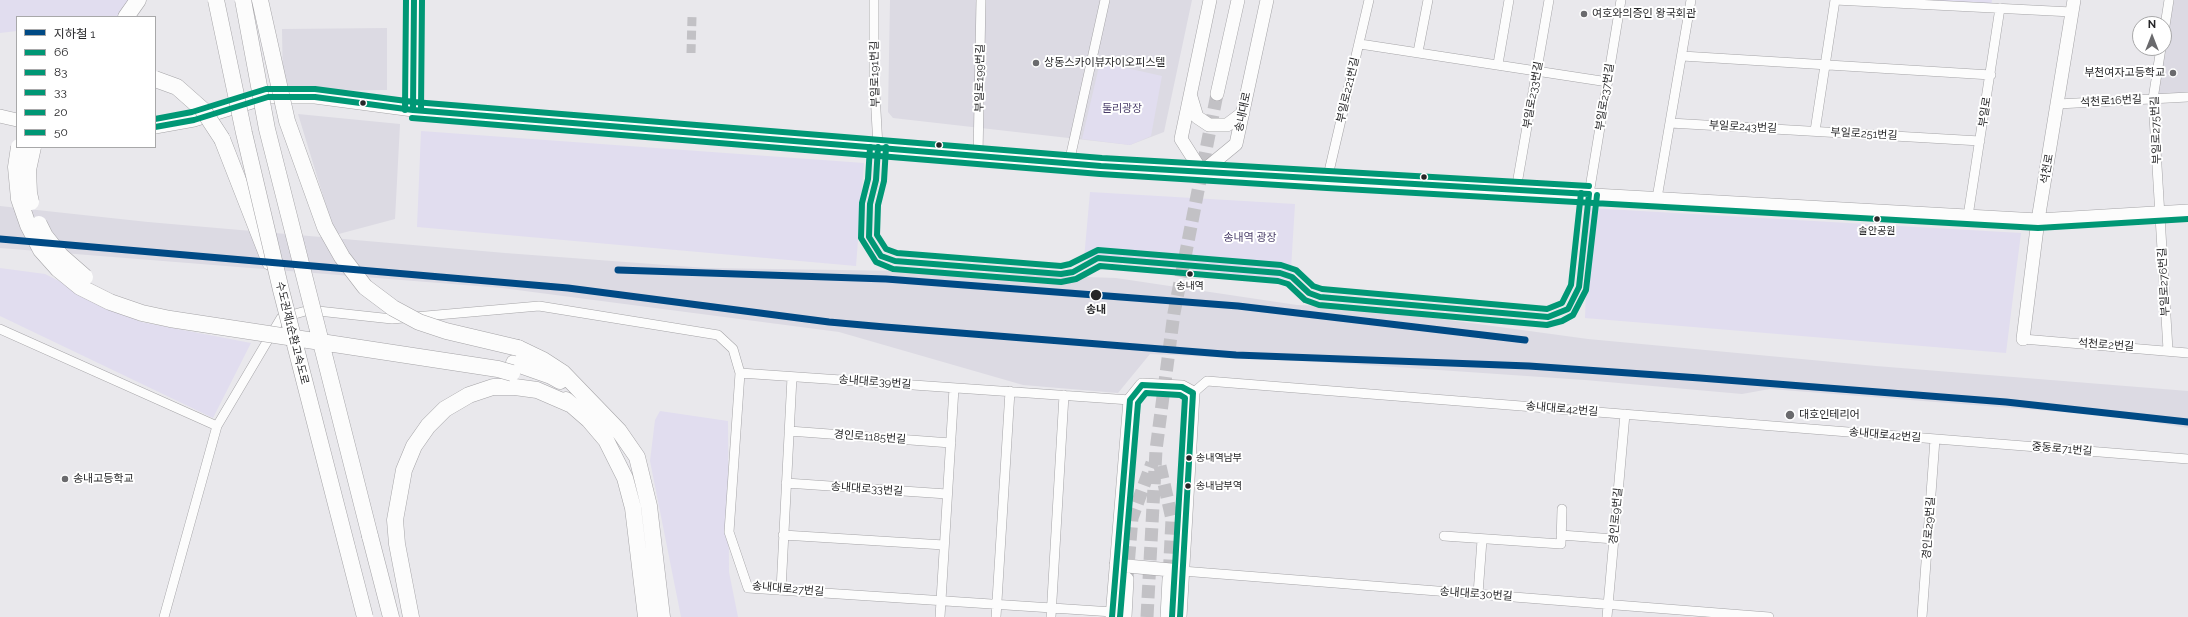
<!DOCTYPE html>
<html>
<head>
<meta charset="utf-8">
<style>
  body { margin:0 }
  #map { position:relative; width:2188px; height:617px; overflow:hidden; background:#e9e8ec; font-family:Raleway,"Noto Sans KR",sans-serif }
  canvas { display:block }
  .legend { position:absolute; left:16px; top:16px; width:140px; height:132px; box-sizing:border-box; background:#fff; border:1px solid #a8a8a9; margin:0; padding:5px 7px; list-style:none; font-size:12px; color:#262628 }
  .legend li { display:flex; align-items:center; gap:8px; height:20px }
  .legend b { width:20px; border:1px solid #a8a8a9 }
  .north { position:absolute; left:2132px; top:16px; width:40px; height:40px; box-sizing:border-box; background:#fff; border:1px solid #a8a8a9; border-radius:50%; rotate:0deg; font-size:11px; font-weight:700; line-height:16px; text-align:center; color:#262628 }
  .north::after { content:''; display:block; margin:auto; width:14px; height:18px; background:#6a6a6d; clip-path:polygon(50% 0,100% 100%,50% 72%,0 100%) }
</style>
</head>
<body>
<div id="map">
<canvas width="2188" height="617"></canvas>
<ul class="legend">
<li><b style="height:5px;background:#004a85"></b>지하철 1</li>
<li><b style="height:5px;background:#009775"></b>66</li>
<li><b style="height:5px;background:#009775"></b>83</li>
<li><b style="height:5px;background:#009775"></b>33</li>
<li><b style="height:5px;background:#009775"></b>20</li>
<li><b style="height:5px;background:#009775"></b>50</li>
</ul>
<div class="north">N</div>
</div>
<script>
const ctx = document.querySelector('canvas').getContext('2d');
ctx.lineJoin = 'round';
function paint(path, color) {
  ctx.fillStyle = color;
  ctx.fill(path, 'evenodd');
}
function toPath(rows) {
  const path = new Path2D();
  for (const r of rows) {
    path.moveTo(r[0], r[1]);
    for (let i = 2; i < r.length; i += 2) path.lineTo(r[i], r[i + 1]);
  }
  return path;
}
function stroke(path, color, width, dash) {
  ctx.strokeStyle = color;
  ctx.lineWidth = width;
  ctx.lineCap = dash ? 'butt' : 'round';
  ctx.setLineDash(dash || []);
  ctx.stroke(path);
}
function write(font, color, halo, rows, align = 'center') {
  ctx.font = font + ' Raleway,"Noto Sans KR",sans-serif';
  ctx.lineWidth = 4;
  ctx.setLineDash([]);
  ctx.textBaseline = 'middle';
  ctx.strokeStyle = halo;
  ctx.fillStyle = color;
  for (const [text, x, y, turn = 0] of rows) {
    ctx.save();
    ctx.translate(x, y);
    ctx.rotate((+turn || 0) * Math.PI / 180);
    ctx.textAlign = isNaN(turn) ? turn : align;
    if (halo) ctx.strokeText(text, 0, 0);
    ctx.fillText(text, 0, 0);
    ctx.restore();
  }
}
const built = toPath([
  [890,0,1192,0,1164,132,1130,145,893,118,888,112],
  [2169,0,2188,0,2188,97,2153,99,2164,48,2164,33],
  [387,28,387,90,283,91,282,29],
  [298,114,400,124,395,219,335,235],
  [0,206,148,222,505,253,706,268,906,271,1116,278,1297,305,1353,307,1588,339,1876,366,2188,391,2188,428,2114,416,1770,389,1742,394,1585,380,1322,362,1150,354,1118,393,1023,385,839,332,502,288,0,248]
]);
const green = toPath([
  [0,0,130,0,118,17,17,17,17,31,0,33],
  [1835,0,1992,0,1991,8],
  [1100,62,1162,76,1151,136,1130,145,1082,139],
  [421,131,864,163,856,266,417,227],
  [1090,192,1295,204,1291,269,1293,280,1084,259],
  [1589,208,2021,233,2006,353,1585,318],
  [0,268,45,274,141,322,251,343,213,418,0,316],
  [660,411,728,421,729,572,738,617,681,617,650,461,655,420]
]);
const streetTunnel = toPath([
  [691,53,692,17]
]);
const secondaryTunnel = toPath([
  [1160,466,1172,519,1169,579],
  [1127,578,1132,518,1152,463],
  [1147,617,1156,450,1174,313,1217,94]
]);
const street = toPath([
  [874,0,874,75,878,147],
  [1835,0,2072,12],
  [2164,32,2169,0],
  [1360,44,1608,82],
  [2161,48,2153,99,2168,350],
  [1418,52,1428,0],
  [1682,56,1991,75],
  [1498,64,1509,0],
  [2058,104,2188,97],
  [1670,123,1980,141],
  [1815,131,1835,0],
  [978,156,981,0],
  [1069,163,1105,0],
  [1327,180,1369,0],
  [1516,190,1549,0],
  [1589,194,1621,0],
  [1657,198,1691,0],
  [1968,216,2000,8],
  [0,329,217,426],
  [2023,339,2188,353],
  [740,373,1130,400],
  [1193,393,1207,381,2188,459],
  [789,431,951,443],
  [786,483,947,494],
  [783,535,944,545],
  [1561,535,1614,539],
  [1444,536,1561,544,1562,509],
  [1182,571,1769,617],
  [781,590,792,377],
  [1478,594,1482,540],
  [164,617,217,426,281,318,309,310,392,319,539,306,718,335,733,349,740,373,729,532,748,588,1113,612],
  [940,617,954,388],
  [996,617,1010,391],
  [1051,617,1064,395],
  [1607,617,1625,414],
  [1922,617,1935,439]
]);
const secondary = toPath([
  [1217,94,1238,0],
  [1191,97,1197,117,1209,125,1227,125,1243,113],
  [413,110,414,0],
  [0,116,17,120],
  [155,127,194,120,268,97,315,97,413,110,1101,166,1327,180,2038,220,2188,211],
  [1202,172,1236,144,1267,0],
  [1202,172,1181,139,1210,0],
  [2023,339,2038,220,2074,0],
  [1116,565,1182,571],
  [1112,617,1130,400,1142,385,1182,387,1193,393,1180,617],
  [1125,617,1127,579],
  [1167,617,1169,579]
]);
const highway = toPath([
  [126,17,138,0],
  [222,139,270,262],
  [518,348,543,360,563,373,619,431,637,457,649,506,662,617],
  [514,363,551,376,560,381],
  [566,400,589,420,606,440,625,478,633,508,646,617],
  [370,536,391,617],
  [411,617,397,544,395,520,404,470,414,446,428,426,445,409,469,395,493,387,515,387,537,390,574,406]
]);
const highwayBridge = toPath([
  [216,0,244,133,281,290,365,617],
  [243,0,267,129,370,536],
  [260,0,287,121,325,227,342,257,365,287,393,308,419,322,446,331,518,348],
  [155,79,177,87,203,110,222,139],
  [19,147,16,167,19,199,28,225,41,250,58,269,80,287,110,302,142,313,170,319,498,369,512,373],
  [31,202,29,193,28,170,33,147],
  [39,224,45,236,61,256,85,277]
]);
const bus1 = toPath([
  [413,110,414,0],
  [155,127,194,120,268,97,315,97,413,110,1101,166,1589,194],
  [878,147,876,180,870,204,869,237,881,256,895,261,1061,274,1073,272,1098,258,1280,273,1292,277,1309,293,1320,297,1548,317,1568,309,1579,287,1589,194]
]);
const bus2 = toPath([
  [421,110,422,0],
  [412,118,1100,174,1327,188,2038,228,2188,219],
  [870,147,868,179,862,203,861,238,876,262,893,269,1061,282,1076,279,1100,266,1278,281,1288,284,1305,300,1319,305,1547,325,1562,321,1573,315,1586,290,1597,195]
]);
const bus3 = toPath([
  [405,110,406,0],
  [155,119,192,112,266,89,315,89,414,102,1102,158,1589,186],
  [886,147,884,181,878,205,877,235,886,249,897,253,1061,266,1070,264,1098,250,1281,265,1296,270,1313,286,1322,289,1547,309,1562,303,1571,285,1581,193]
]);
const bus4 = toPath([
  [1112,617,1130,400,1142,385,1182,387,1193,393,1180,617]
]);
const bus5 = toPath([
  [1120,617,1138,403,1146,393,1180,395,1185,398,1172,617]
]);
const metro1 = toPath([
  [0,239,568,288,829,322,885,327,1236,355,1529,366,1700,378,2006,402,2188,422],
  [618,270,886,279,1238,306,1525,340]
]);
const markers = [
  [1584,14,4,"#6a6a6d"],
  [1036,63,4,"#6a6a6d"],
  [2173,73,4,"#6a6a6d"],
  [363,103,3.5,"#262628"],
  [939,145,3.5,"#262628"],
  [1424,177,3.5,"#262628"],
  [1877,219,3.5,"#262628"],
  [1190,274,3.5,"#262628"],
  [1096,295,6,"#262628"],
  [1790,415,5,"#6a6a6d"],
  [1189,458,3.5,"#262628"],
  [65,479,4,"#6a6a6d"],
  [1188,486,3.5,"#262628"]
];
const busNames = [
  ["솔안공원",1877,231],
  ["송내역",1190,286],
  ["송내역남부",1196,458,"left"],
  ["송내남부역",1196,486,"left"]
];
const poiNames = [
  ["여호와의증인 왕국회관",1592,14],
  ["상동스카이뷰자이오피스텔",1044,63],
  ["부천여자고등학교",2165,73,"right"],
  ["대호인테리어",1799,415],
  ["송내고등학교",73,479]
];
const streetNames = [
  ["부일로191번길",875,74,-91],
  ["부일로199번길",980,78,-89],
  ["부일로221번길",1348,90,-77],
  ["부일로233번길",1533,95,-80],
  ["부일로237번길",1605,97,-81],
  ["석천로16번길",2111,101,-3],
  ["송내대로",1243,112,-78],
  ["부일로",1985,112,-81],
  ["부일로243번길",1743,127,3],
  ["부일로275번길",2156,130,-92],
  ["부일로251번길",1864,134,3],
  ["석천로",2047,169,-80],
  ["부일로276번길",2164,282,-93],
  ["수도권제1순환고속도로",292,333,76],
  ["석천로2번길",2106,345,4],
  ["송내대로39번길",875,382,4],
  ["송내대로42번길",1562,409,5],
  ["송내대로42번길",1885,435,5],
  ["경인로1185번길",870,437,4],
  ["중동로71번길",2062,449,5],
  ["송내대로33번길",867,489,4],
  ["경인로9번길",1616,516,-85],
  ["경인로29번길",1929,528,-86],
  ["송내대로27번길",788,589,5],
  ["송내대로30번길",1476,594,4]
];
const parkNames = [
  ["둘리광장",1122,109],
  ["송내역 광장",1250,238]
];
const stopNames = [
  ["송내",1096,310]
];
paint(built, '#dcdae3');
paint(green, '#e1ddef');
stroke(streetTunnel, '#c2c1c5', 9, [9, 4.5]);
stroke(secondaryTunnel, '#c2c1c5', 13, [13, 6]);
stroke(street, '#a5a4a7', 10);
stroke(secondary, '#a5a4a7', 14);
stroke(highway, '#a5a4a7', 17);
stroke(street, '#fcfcfc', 9);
stroke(secondary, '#fcfcfc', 13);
stroke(highway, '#fcfcfc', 16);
stroke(highwayBridge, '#a5a4a7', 17, []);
stroke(highwayBridge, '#fcfcfc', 16);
stroke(bus1, '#009775', 6);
stroke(bus2, '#009775', 6);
stroke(bus3, '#009775', 6);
stroke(bus4, '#009775', 6);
stroke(bus5, '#009775', 6);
stroke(metro1, '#004a85', 7);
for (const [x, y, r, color] of markers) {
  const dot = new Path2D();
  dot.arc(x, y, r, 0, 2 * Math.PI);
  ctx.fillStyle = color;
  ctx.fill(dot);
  stroke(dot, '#fff', 1.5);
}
write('10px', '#262628', '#fff', busNames);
write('11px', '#262628', '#fff', poiNames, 'left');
write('11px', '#262628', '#fff', streetNames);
write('11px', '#493d69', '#fff', parkNames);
write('bold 11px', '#262628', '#fff', stopNames);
</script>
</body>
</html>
